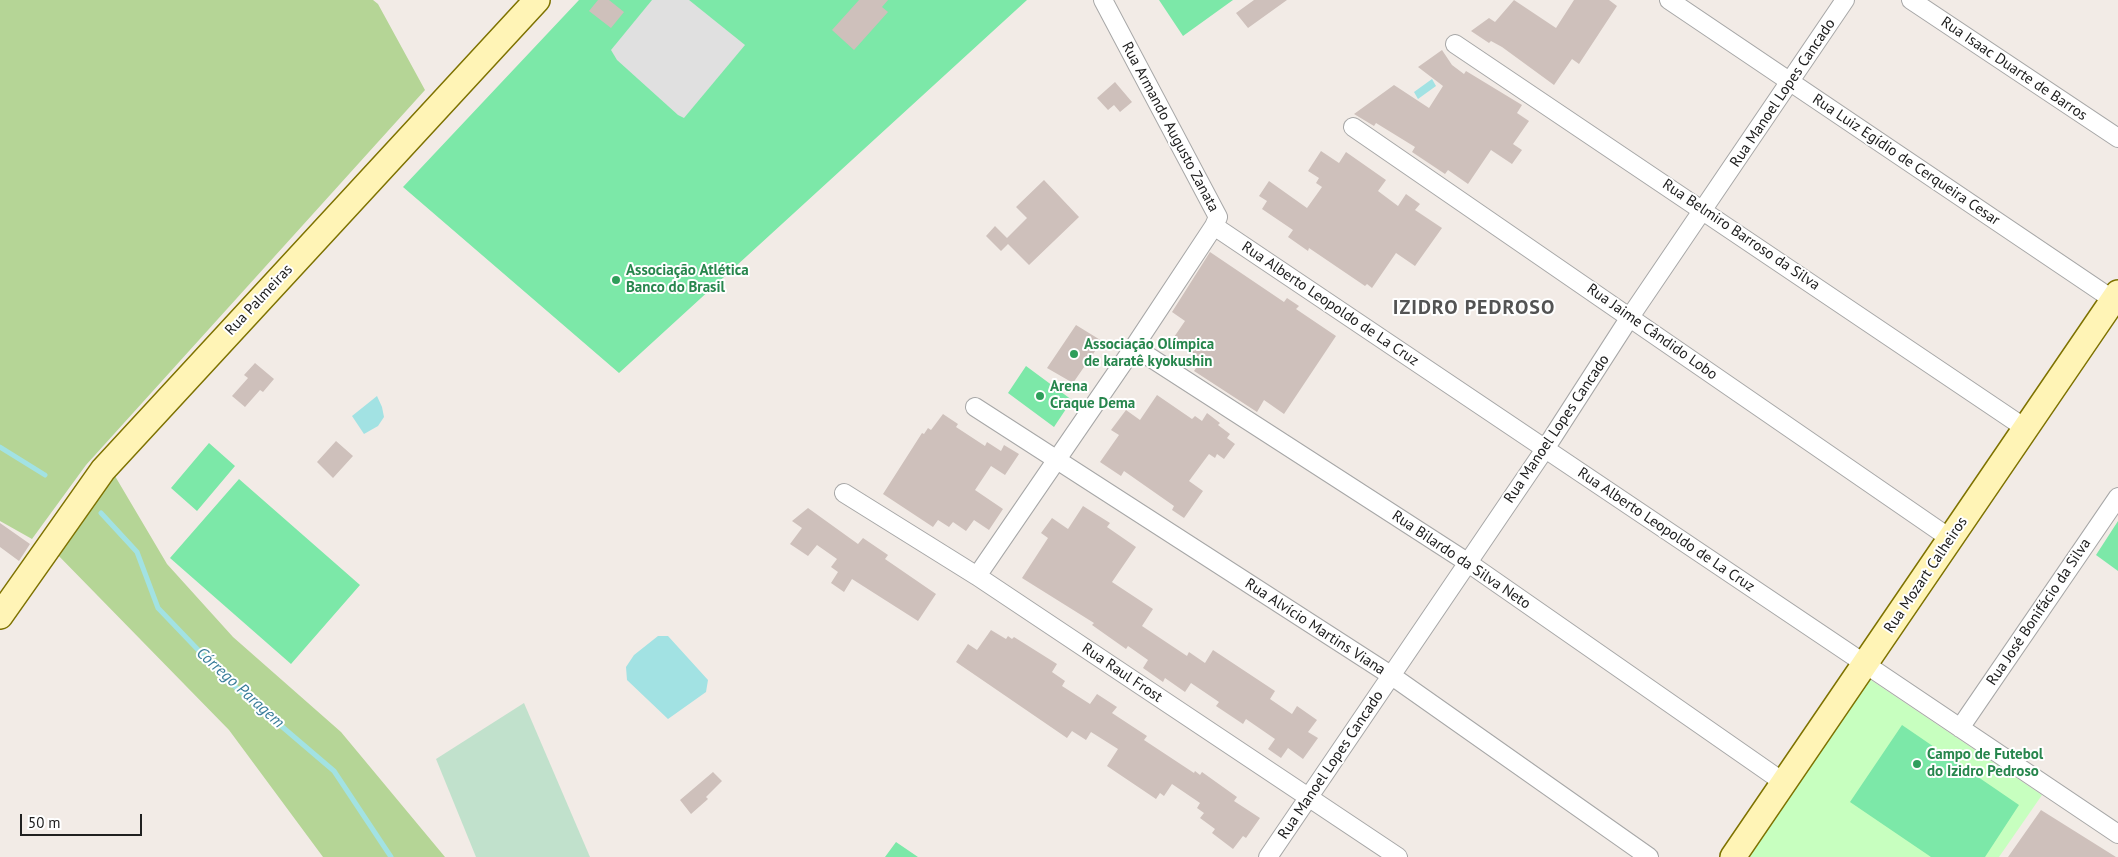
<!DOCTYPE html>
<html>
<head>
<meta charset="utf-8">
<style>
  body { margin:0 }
  #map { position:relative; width:2118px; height:857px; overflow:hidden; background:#f2ebe6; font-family:"PT Sans",sans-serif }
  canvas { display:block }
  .scale { position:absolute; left:20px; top:814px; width:122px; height:22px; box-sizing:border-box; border:2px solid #202020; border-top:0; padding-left:6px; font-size:15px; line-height:18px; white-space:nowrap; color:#202020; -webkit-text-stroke:4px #fff; paint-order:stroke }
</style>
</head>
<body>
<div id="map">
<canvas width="2118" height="857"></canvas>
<div class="scale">50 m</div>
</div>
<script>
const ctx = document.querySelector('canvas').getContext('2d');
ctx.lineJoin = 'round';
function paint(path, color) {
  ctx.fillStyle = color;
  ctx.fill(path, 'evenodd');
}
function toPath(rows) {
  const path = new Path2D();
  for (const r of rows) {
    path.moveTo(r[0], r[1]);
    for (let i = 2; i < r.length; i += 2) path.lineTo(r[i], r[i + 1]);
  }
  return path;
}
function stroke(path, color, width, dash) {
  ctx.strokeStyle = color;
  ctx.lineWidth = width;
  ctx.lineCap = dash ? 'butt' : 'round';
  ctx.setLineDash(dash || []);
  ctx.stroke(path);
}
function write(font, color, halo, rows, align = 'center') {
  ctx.font = font + ' "PT Sans",sans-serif';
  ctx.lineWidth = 4;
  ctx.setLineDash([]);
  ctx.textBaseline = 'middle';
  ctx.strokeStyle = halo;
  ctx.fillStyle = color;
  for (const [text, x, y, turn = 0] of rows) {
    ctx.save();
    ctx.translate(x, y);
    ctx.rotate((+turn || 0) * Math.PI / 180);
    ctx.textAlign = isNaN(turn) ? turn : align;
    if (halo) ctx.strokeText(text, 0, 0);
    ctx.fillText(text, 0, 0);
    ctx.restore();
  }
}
const forest = toPath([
  [0,0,373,0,378,4,425,90,86,465,32,539,0,521],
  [112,471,167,564,233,637,341,732,445,857,323,857,229,730,52,549]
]);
const wetland = toPath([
  [524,703,590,857,476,857,436,759]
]);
const park = toPath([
  [1868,678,2042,795,1999,857,1748,857]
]);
const pitch = toPath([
  [579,0,1027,0,619,373,403,187],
  [1159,0,1233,0,1183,36],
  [1026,366,1072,400,1054,427,1008,393],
  [209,443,235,466,197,511,171,488],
  [239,479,360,585,291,664,170,558],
  [2118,521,2118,571,2096,555],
  [1902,725,2019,805,1985,857,1931,857,1850,802],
  [896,842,918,857,885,857]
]);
const parking = toPath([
  [652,0,689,0,745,45,684,118,678,115,617,60,611,50]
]);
const water = toPath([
  [1432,79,1436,86,1418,99,1414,92],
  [377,396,382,407,384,417,378,426,364,434,352,416],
  [658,636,668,636,708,680,706,692,668,719,627,680,626,667,634,655]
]);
const stream = toPath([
  [0,447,45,475],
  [101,513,137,552,158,608,225,678,334,771,391,857]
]);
const building = toPath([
  [598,0,609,0,624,12,611,28,589,11],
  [859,0,888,0,882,7,888,12,854,50,832,30],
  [1254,0,1287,0,1248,28,1236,13],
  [1514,0,1556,28,1574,0,1609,0,1617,6,1579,64,1572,59,1554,85,1502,47,1491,41,1489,43,1471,31,1489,18,1495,22],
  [1442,50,1452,65,1464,74,1466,71,1522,105,1517,113,1529,121,1513,144,1522,150,1512,164,1491,150,1468,184,1448,170,1445,174,1412,152,1415,147,1376,123,1374,126,1354,114,1394,85,1429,108,1443,86,1418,67],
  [1115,82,1132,102,1120,112,1114,105,1108,110,1097,98],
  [1321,151,1339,163,1346,152,1386,180,1378,191,1398,206,1406,194,1420,204,1415,210,1442,228,1415,266,1396,253,1372,288,1367,284,1365,286,1309,248,1308,251,1288,237,1293,230,1262,209,1267,201,1259,196,1269,181,1307,208,1322,187,1316,183,1319,178,1308,171],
  [1044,180,1079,217,1029,265,1008,244,1001,251,986,236,995,226,1007,238,1027,218,1016,207],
  [1210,252,1284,302,1287,298,1299,306,1296,309,1336,336,1284,414,1264,400,1257,412,1194,371,1202,359,1172,340,1185,321,1172,312],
  [1076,325,1102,341,1073,383,1047,368],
  [255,363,274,379,263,392,260,390,245,407,232,396,248,378,244,375],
  [1157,395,1192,419,1195,416,1202,421,1207,413,1220,423,1218,425,1230,434,1227,438,1235,444,1224,459,1217,454,1215,458,1209,454,1189,481,1203,491,1184,518,1172,510,1174,506,1124,471,1121,476,1100,462,1119,435,1111,430,1126,410,1140,420],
  [943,414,958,424,956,427,985,446,987,442,1001,451,1004,445,1019,454,1005,475,991,466,975,490,1003,509,989,530,974,520,966,531,953,522,949,527,938,520,933,527,883,494,922,433,924,434,928,428,931,430],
  [336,441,353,456,333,478,317,462],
  [1083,506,1110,523,1107,527,1136,547,1112,582,1153,609,1142,626,1187,656,1189,652,1205,663,1213,650,1275,691,1270,699,1292,714,1297,706,1317,720,1308,732,1318,738,1303,759,1288,748,1281,758,1268,749,1275,739,1246,719,1243,724,1216,706,1219,702,1191,683,1185,692,1165,678,1163,682,1143,668,1148,660,1128,646,1126,649,1092,625,1094,623,1022,578,1048,538,1041,533,1052,518,1068,529],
  [808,508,858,544,863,538,888,555,885,559,936,594,918,621,852,579,844,592,831,583,838,572,831,567,837,559,817,545,808,556,790,544,802,528,792,521],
  [0,523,30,544,19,561,0,547],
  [991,630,1006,639,1008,636,1012,639,1014,637,1057,664,1052,672,1065,681,1062,686,1090,704,1097,694,1117,707,1112,713,1147,736,1144,740,1194,773,1195,771,1200,775,1202,772,1237,797,1234,801,1260,818,1246,838,1243,836,1233,849,1212,833,1215,829,1200,818,1204,813,1197,808,1200,803,1172,784,1164,796,1160,793,1156,799,1107,766,1118,749,1091,732,1086,740,1072,731,1067,738,956,662,968,644,977,650],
  [713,772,722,781,706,797,708,799,691,814,680,800],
  [2041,810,2116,857,2008,857]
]);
const street = toPath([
  [1669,0,2118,303],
  [1911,0,2118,138],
  [1455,44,2025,428],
  [1353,127,1951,539],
  [1214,226,2118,834],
  [1134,347,1467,562,1783,782],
  [975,407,1392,676,1649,857],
  [844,493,977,576,1398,857],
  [977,576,1134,347,1214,226,1218,217,1103,0],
  [1960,728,2118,497],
  [1268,857,1545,449,1630,317,1845,0]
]);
const secondary = toPath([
  [0,616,103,470,537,0],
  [1733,857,2118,293]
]);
const markers = [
  [616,280,5,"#2e9e5b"],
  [1074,354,5,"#2e9e5b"],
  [1040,396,5,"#2e9e5b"],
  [1917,764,5,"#2e9e5b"]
];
const streetNames = [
  ["Rua Isaac Duarte de Barros",2014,69,34],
  ["Rua Manoel Lopes Cancado",1783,93,-56],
  ["Rua Armando Augusto Zanata",1170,127,62],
  ["Rua Luiz Egídio de Cerqueira Cesar",1906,160,34],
  ["Rua Belmiro Barroso da Silva",1741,235,34],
  ["Rua Palmeiras",259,300,-47],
  ["Rua Alberto Leopoldo de La Cruz",1330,304,34],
  ["Rua Jaime Cândido Lobo",1652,332,35],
  ["Rua Manoel Lopes Cancado",1557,429,-56],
  ["Rua Alberto Leopoldo de La Cruz",1666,530,34],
  ["Rua Bilardo da Silva Neto",1461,560,34],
  ["Rua Mozart Calheiros",1926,575,-56],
  ["Rua José Bonifácio da Silva",2039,612,-56],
  ["Rua Alvício Martins Viana",1315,627,33],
  ["Rua Raul Frost",1122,673,34],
  ["Rua Manoel Lopes Cancado",1331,765,-56]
];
const leisureNames = [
  ["Associação Atlética",626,271],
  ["Banco do Brasil",626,288],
  ["Associação Olímpica",1084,345],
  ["de karatê kyokushin",1084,362],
  ["Arena",1050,387],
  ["Craque Dema",1050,404],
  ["Campo de Futebol",1927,755],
  ["do Izidro Pedroso",1927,772]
];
const waterNames = [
  ["Córrego Paragem",240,688,42]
];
const districtNames = [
  ["IZIDRO PEDROSO",1474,308]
];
paint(forest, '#b5d596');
paint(wetland, '#c1e1cc');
paint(park, '#c7ffbf');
paint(pitch, '#7ce8a8');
paint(parking, '#e0e0e0');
paint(water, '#a2e2e3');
stroke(stream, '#a2e2e3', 5);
paint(building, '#cec0bb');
stroke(street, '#a7a7a7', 20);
stroke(secondary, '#7e7200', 28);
stroke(street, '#fff', 18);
stroke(secondary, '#fff4b6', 25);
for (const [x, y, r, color] of markers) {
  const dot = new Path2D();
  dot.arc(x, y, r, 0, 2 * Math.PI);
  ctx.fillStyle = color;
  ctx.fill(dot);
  stroke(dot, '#fff', 2);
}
write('15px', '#202020', '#fff', streetNames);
write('bold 15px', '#27864d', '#fff', leisureNames, 'left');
write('italic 16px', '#387c99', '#fff', waterNames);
ctx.letterSpacing = '1px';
write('bold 20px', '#535353', '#fff', districtNames);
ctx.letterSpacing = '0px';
</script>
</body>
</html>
